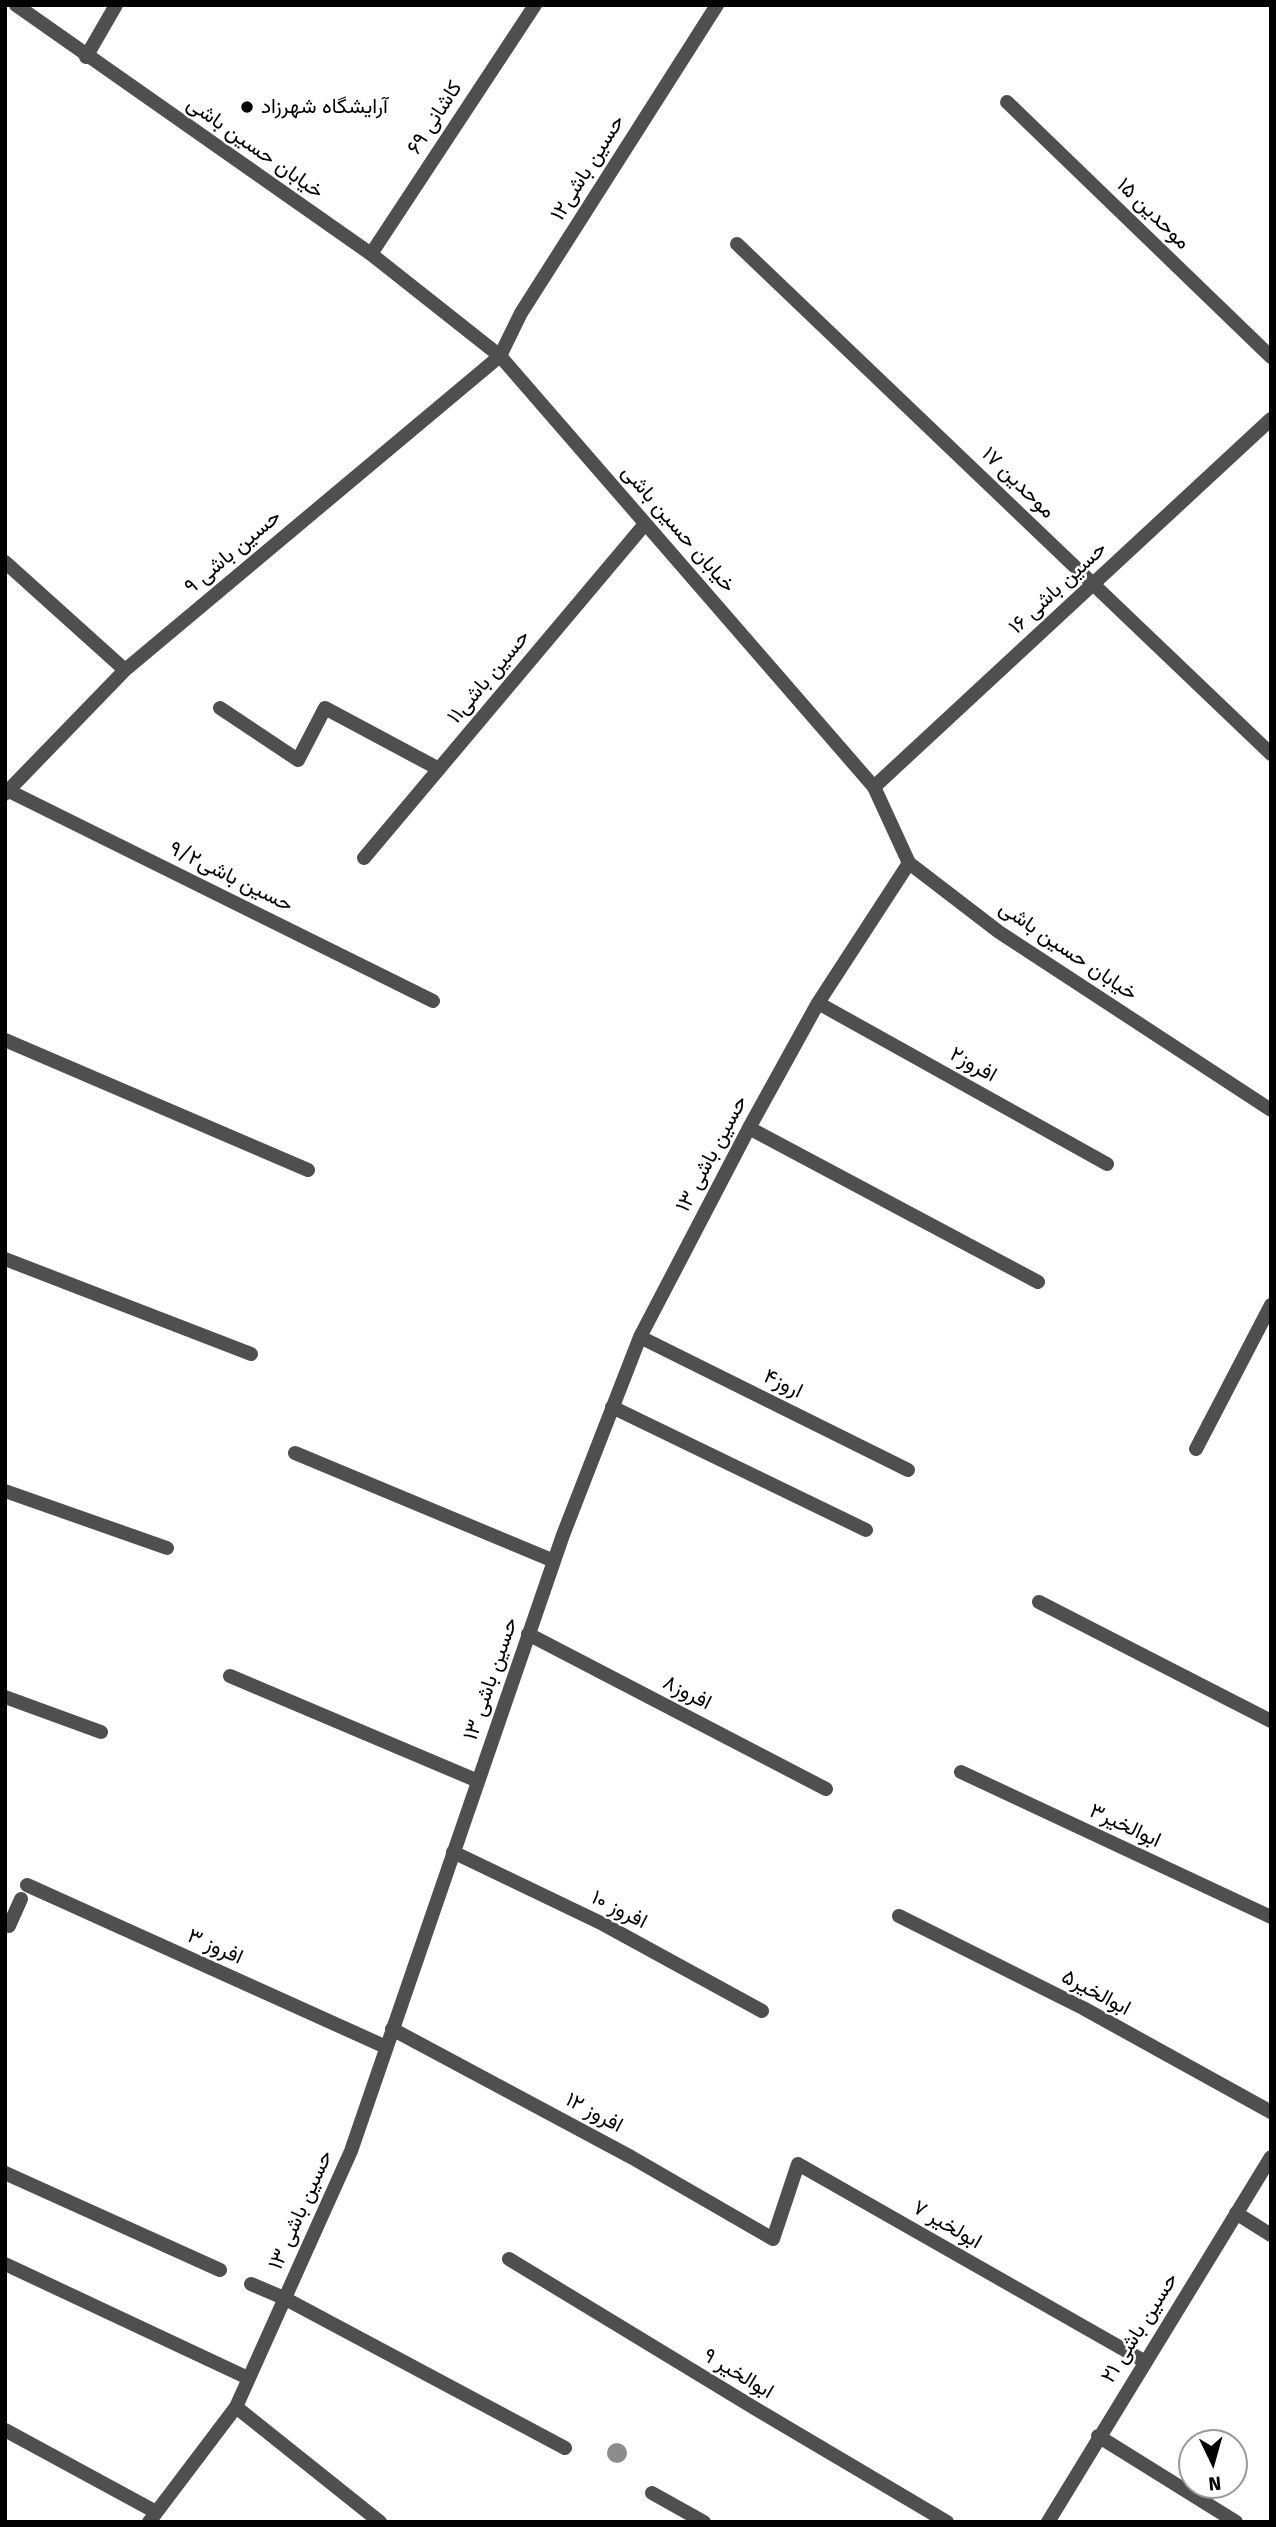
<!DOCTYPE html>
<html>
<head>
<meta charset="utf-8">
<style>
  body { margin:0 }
  #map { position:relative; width:1276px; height:2527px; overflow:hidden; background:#fff; font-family:"Fira Sans",sans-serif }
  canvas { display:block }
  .frame { position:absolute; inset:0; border:7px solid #000; pointer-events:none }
  .north { position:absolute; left:1178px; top:2429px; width:70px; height:70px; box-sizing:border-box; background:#fff; border:2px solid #999; border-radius:50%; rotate:175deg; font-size:19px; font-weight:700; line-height:28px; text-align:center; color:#000 }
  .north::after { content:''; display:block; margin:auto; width:24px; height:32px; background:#000; clip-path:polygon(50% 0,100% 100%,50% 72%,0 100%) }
</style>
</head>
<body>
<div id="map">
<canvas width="1276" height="2527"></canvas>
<div class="frame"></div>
<div class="north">N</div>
</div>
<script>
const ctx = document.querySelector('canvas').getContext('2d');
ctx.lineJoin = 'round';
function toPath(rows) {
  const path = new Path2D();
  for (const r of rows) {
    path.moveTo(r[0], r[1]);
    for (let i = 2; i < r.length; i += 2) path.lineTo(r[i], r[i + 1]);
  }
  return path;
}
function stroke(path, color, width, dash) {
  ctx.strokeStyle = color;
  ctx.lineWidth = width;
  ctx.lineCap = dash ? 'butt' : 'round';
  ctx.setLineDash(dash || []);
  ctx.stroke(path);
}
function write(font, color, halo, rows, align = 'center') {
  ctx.font = font + ' "Fira Sans",Vazirmatn,sans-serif';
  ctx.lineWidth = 5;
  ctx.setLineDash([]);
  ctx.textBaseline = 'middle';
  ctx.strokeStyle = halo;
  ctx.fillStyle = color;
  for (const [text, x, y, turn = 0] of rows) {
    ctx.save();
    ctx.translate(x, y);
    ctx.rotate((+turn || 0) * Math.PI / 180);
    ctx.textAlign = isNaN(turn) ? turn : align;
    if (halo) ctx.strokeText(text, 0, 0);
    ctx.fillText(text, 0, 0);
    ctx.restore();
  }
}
const service = toPath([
  [220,708,298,760,325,708,439,769]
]);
const minor = toPath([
  [86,57,116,5],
  [1007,102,1271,357],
  [737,244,1271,754],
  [371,254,535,5],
  [5,562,125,670],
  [874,787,1271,419],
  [5,789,433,1001],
  [5,794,125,670,500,356,521,313,717,5],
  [364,858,645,524],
  [818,1003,1107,1164],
  [5,1040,308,1170],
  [749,1128,1038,1282],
  [5,1259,251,1354],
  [640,1337,908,1470],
  [612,1407,866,1530],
  [1196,1449,1271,1305],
  [295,1453,554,1561],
  [5,1491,167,1548],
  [1039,1602,1271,1721],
  [528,1634,826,1789],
  [230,1676,478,1781],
  [5,1697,101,1732],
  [961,1772,1271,1917],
  [453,1852,603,1924,762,2011],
  [27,1885,386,2047],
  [899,1916,1083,2008,1271,2112],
  [5,1925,9,1926,21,1899],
  [392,2029,631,2157,773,2239,798,2164,1144,2361],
  [5,2173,220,2270],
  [1236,2213,1271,2235],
  [509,2259,756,2409,947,2522],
  [5,2264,248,2378],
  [251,2284,284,2298,565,2448],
  [236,2407,380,2522],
  [5,2430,156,2512],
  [1098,2436,1236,2522],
  [652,2493,704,2522],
  [149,2522,236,2407,351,2151,563,1535,640,1337,749,1128,818,1003,909,863],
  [1048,2522,1271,2157]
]);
const tertiary = toPath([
  [16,5,371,254,500,356,874,787,909,863,999,932,1271,1110]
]);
const trees = [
  [617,2453]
];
const markers = [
  [247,107,7,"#000"]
];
const poiNames = [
  ["آرایشگاه شهرزاد",261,107]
];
const streetNames = [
  ["کاشانی ۶۹",435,118,-57],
  ["خیابان حسین باشی",255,148,35],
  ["حسین باشی۱۲",588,168,-58],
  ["موحدین ۱۵",1153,214,44],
  ["موحدین ۱۷",1018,483,44],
  ["خیابان حسین باشی",678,529,49],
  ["حسین باشی ۹",233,552,-40],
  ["حسین باشی ۱۶",1058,588,-43],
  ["حسین باشی۱۱",489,677,-50],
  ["حسین باشی۹/۲",231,877,26],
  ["خیابان حسین باشی",1068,951,34],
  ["افروز۲",973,1065,29],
  ["حسین باشی ۱۳",712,1154,-62],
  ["اروز۴",783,1384,26],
  ["حسین باشی ۱۳",491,1679,-71],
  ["افروز۸",687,1693,27],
  ["ابوالخیر۳",1125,1826,25],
  ["افروز ۱۰",619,1910,27],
  ["افروز ۳",215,1947,24],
  ["ابوالخیر۵",1096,1993,28],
  ["افروز ۱۲",594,2113,28],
  ["حسین باشی ۱۳",301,2210,-66],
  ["ابولخیر ۷",947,2225,30],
  ["حسین باشی ۲۱",1140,2328,-58],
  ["ابوالخیر ۹",738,2374,31]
];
stroke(service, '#4f4f4f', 14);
stroke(minor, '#4f4f4f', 14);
stroke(tertiary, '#4f4f4f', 14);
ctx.fillStyle = '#8c8c8c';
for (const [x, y] of trees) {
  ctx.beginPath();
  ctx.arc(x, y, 10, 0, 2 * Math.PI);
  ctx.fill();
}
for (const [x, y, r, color] of markers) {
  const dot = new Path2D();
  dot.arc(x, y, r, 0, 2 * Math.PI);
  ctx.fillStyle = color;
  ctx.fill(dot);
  stroke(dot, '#fff', 2.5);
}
write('21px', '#000', '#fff', poiNames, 'left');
write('21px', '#000', '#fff', streetNames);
</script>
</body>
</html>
